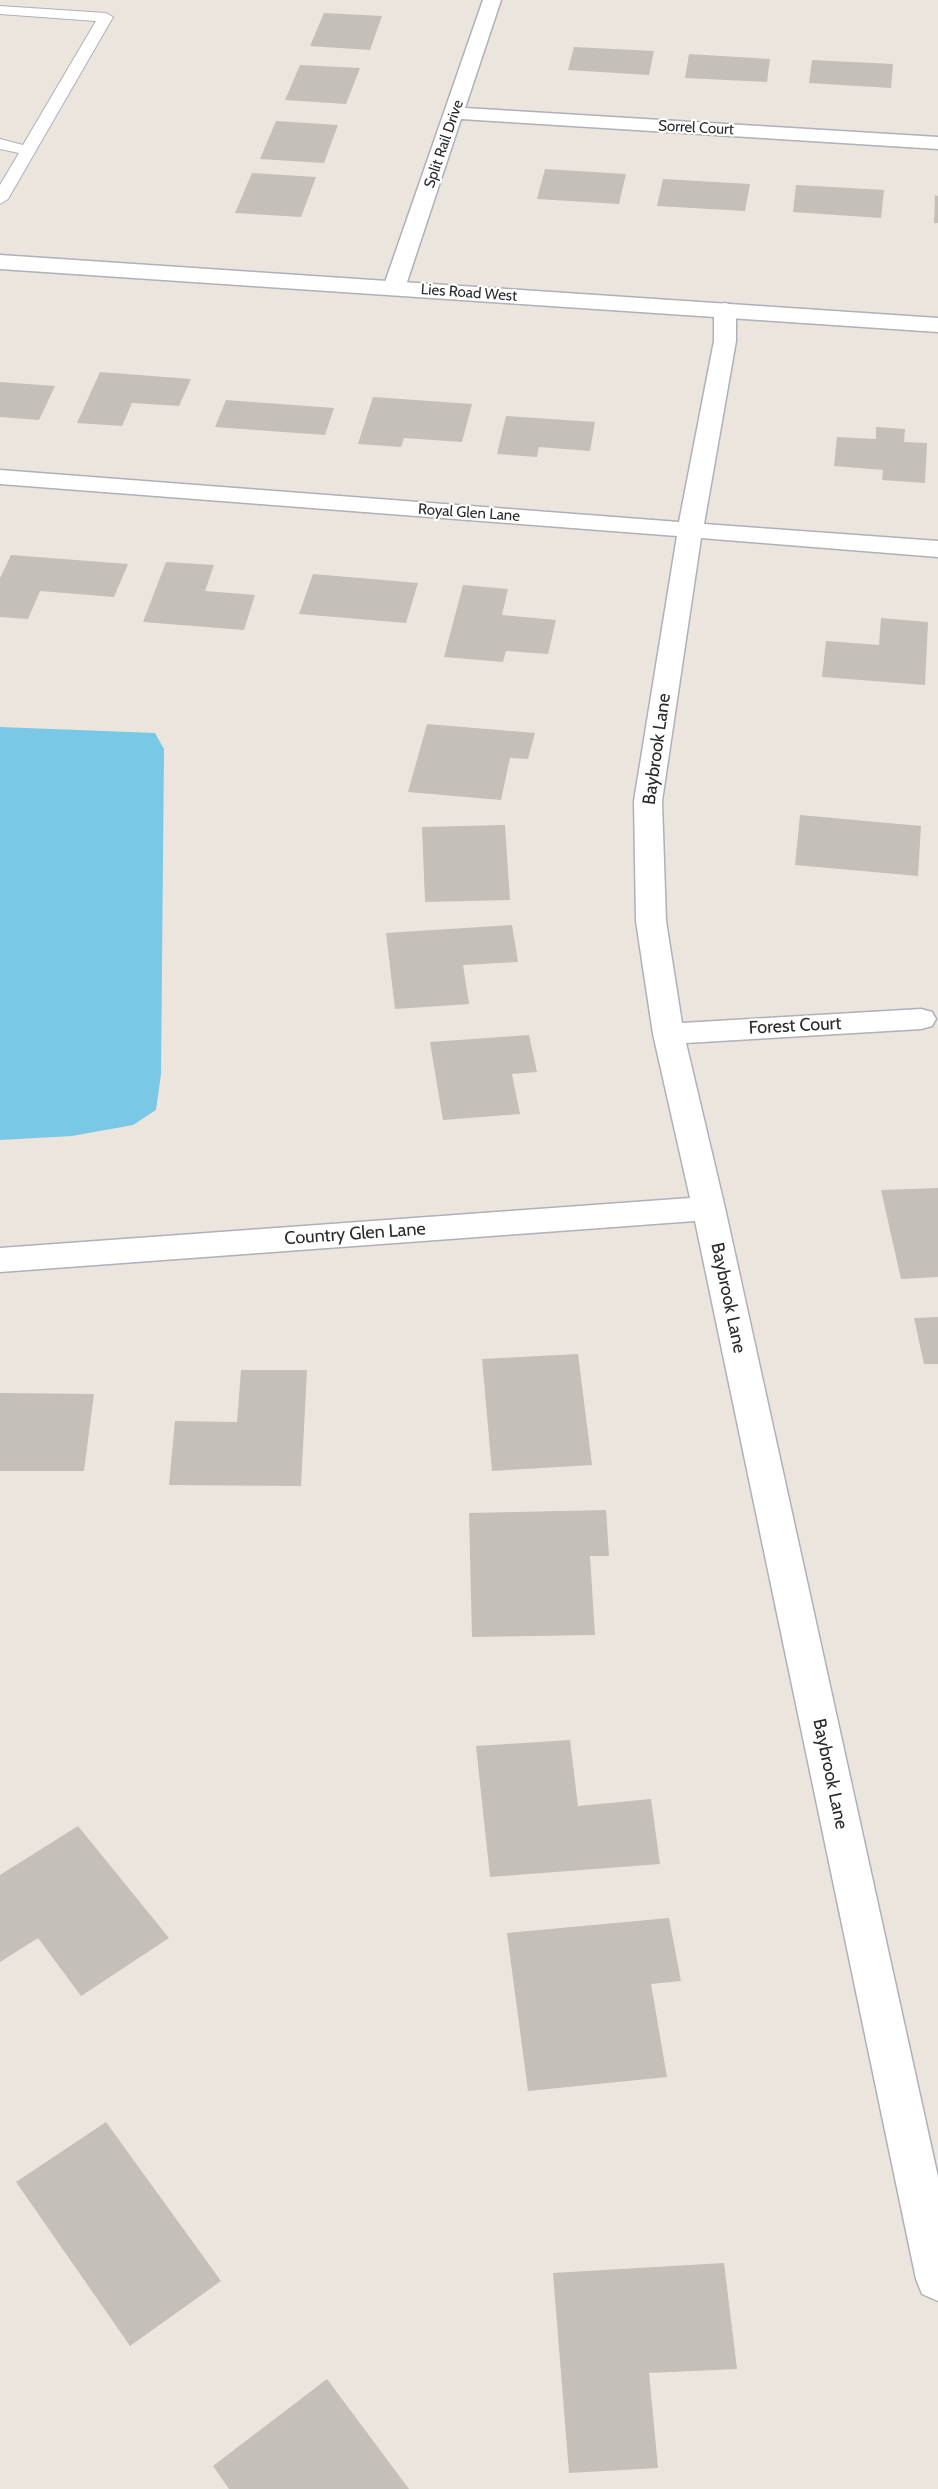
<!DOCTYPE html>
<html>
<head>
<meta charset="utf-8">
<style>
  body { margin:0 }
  canvas { display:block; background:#ebe5de }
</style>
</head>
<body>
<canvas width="938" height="2489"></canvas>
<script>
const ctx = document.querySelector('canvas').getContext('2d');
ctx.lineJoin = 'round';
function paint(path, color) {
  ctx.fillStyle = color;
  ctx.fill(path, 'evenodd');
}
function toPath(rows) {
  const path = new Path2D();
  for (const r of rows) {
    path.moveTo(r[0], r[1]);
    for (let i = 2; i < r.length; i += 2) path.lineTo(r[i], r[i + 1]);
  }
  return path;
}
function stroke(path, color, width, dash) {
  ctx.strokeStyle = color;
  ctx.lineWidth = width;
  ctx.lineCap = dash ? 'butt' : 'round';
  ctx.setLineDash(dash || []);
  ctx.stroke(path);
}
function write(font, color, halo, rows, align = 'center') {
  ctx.font = font + ' Cabin,sans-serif';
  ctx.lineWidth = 4.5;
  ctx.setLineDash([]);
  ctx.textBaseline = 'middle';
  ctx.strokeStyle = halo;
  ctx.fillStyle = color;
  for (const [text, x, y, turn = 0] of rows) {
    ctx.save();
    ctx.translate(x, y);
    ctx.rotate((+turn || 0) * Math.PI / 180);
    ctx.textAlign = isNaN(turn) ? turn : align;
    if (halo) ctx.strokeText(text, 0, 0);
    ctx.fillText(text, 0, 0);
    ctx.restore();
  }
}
const water = toPath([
  [0,727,155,733,164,749,161,1074,156,1110,133,1125,72,1136,0,1140]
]);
const building = toPath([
  [324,13,382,16,370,50,310,46],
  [574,47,654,51,649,75,568,70],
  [689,54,770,59,767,82,685,78],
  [812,60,893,64,891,88,809,83],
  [300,65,360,68,346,104,285,100],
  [276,121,338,125,324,163,260,159],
  [545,169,626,174,619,204,537,199],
  [252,173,316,177,301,217,235,213],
  [663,179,750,184,745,211,657,206],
  [796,185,884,190,881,218,793,212],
  [935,195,938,196,938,223,934,223],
  [100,372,191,379,179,406,132,403,122,426,77,423],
  [0,382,55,386,39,420,0,417],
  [373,397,472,404,462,442,404,438,401,447,358,444],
  [226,400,334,408,325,435,215,427],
  [506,416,595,422,590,451,539,447,537,457,497,454],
  [876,427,905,429,904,442,927,443,925,483,882,480,883,470,834,466,837,437,876,439],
  [11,555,128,564,114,597,40,591,28,619,0,617,0,578],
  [166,562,214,565,205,591,255,595,244,630,143,622],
  [313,574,418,583,406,623,299,614],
  [463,585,508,589,502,615,556,620,548,654,506,651,503,662,444,657],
  [881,618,928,622,925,685,822,677,826,641,879,645],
  [427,724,535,733,528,759,510,758,501,800,408,792],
  [800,815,921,826,918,876,795,865],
  [505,825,510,900,425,902,422,827],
  [512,925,518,962,463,965,469,1004,395,1009,386,933],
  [529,1035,537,1072,512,1074,520,1114,443,1120,430,1042],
  [938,1188,938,1277,901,1279,881,1190],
  [938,1317,938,1364,924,1364,914,1318],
  [578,1354,592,1465,492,1471,482,1359],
  [241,1370,307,1370,301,1486,169,1485,175,1421,237,1422],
  [0,1393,94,1394,84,1471,0,1471],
  [606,1510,609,1556,590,1556,595,1635,472,1637,469,1513],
  [570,1740,578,1806,651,1799,660,1864,490,1877,476,1746],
  [78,1826,169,1938,81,1996,38,1938,0,1962,0,1875],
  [669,1918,681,1981,651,1984,667,2077,528,2091,507,1933],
  [106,2122,221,2281,130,2346,16,2182],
  [724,2263,737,2369,649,2373,658,2468,569,2473,553,2273],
  [327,2379,409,2489,229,2489,213,2466]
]);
const service = toPath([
  [0,6,106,13,113,17,8,199,0,204,0,185,19,153,0,149,0,139,23,145,96,21,0,14,0,6]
]);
const minor = toPath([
  [483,0,501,0,465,108,938,137,938,149,461,119,405,288,402,293,394,295,386,293,383,288,483,0],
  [725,303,733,305,736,310,736,341,704,524,938,541,938,557,701,538,662,801,666,921,682,1023,921,1009,932,1012,936,1019,932,1026,921,1029,686,1043,725,1208,938,2177,938,2301,922,2294,916,2279,695,1221,0,1272,0,1248,690,1198,653,1034,636,921,634,801,677,536,0,484,0,470,679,522,714,341,714,310,717,305,725,303]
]);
const tertiary = toPath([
  [0,255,938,318,938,332,0,269,0,255]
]);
const farStreetnames = [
  ["Sorrel Court",696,128,3],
  ["Split Rail Drive",444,144,-71],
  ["Lies Road West",469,293,4],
  ["Royal Glen Lane",469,513,4]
];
const streetNames = [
  ["Baybrook Lane",657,749,-82],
  ["Forest Court",795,1026,-3],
  ["Country Glen Lane",355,1234,-4],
  ["Baybrook Lane",728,1298,78],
  ["Baybrook Lane",830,1774,78]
];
paint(water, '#79c8e5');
paint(building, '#c4bfb9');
stroke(service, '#aeb0ba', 2);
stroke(minor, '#aeb0ba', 3);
stroke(tertiary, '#aeb0ba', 3);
paint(service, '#fff');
paint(minor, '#fff');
paint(tertiary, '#fff');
write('15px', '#2a2a2a', '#fff', farStreetnames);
write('18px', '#2a2a2a', '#fff', streetNames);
</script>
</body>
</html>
